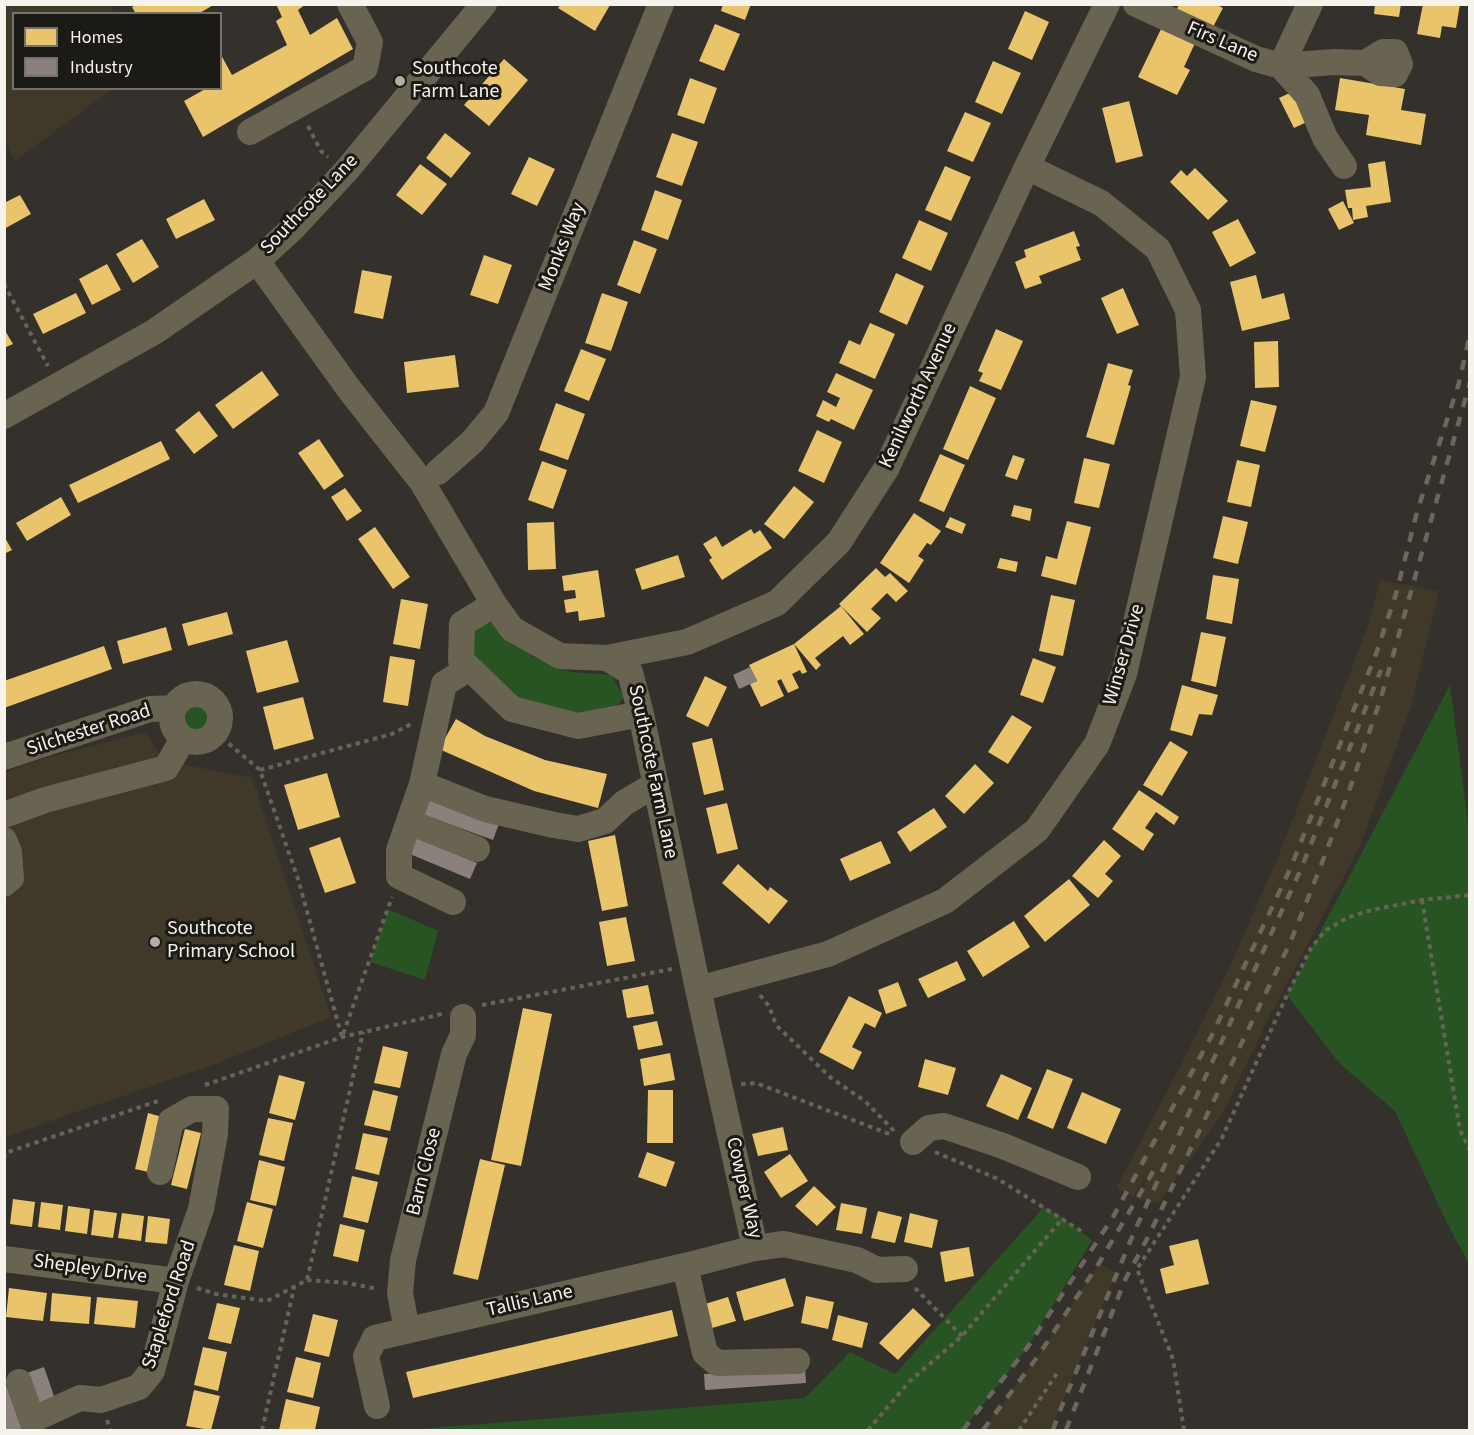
<!DOCTYPE html>
<html>
<head>
<meta charset="utf-8">
<style>
  body { margin:0 }
  #map { position:relative; width:1474px; height:1435px; overflow:hidden; background:#34312c; font-family:"Source Sans 3",sans-serif }
  canvas { display:block }
  .frame { position:absolute; inset:0; border:6px solid #f6f3ed; pointer-events:none }
  .legend { position:absolute; left:12px; top:12px; width:210px; height:78px; box-sizing:border-box; background:#1c1a15; border:2px solid #73716b; margin:0; padding:8px 10px; list-style:none; font-size:18px; color:#f6f3ed }
  .legend li { display:flex; align-items:center; gap:12px; height:30px }
  .legend b { width:30px; border:2px solid #73716b }
</style>
</head>
<body>
<div id="map">
<canvas width="1474" height="1435"></canvas>
<div class="frame"></div>
<ul class="legend">
<li><b style="height:16px;background:#e9c46a"></b>Homes</li>
<li><b style="height:16px;background:#8a817c"></b>Industry</li>
</ul>
</div>
<script>
const ctx = document.querySelector('canvas').getContext('2d');
ctx.lineJoin = 'round';
function paint(path, color) {
  ctx.fillStyle = color;
  ctx.fill(path, 'evenodd');
}
function toPath(rows) {
  const path = new Path2D();
  for (const r of rows) {
    if (r.length === 3) {
      path.moveTo(r[0] + r[2], r[1]);
      path.arc(r[0], r[1], r[2], 0, 2 * Math.PI);
      continue;
    }
    path.moveTo(r[0], r[1]);
    for (let i = 2; i < r.length; i += 2) path.lineTo(r[i], r[i + 1]);
  }
  return path;
}
function stroke(path, color, width, dash) {
  ctx.strokeStyle = color;
  ctx.lineWidth = width;
  ctx.lineCap = dash ? 'butt' : 'round';
  ctx.setLineDash(dash || []);
  ctx.stroke(path);
}
function write(font, color, halo, rows, align = 'center') {
  ctx.font = font + ' "Source Sans 3",sans-serif';
  ctx.lineWidth = 6;
  ctx.setLineDash([]);
  ctx.textBaseline = 'middle';
  ctx.strokeStyle = halo;
  ctx.fillStyle = color;
  for (const [text, x, y, turn = 0] of rows) {
    ctx.save();
    ctx.translate(x, y);
    ctx.rotate((+turn || 0) * Math.PI / 180);
    ctx.textAlign = isNaN(turn) ? turn : align;
    if (halo) ctx.strokeText(text, 0, 0);
    ctx.fillText(text, 0, 0);
    ctx.restore();
  }
}
const built = toPath([
  [4,5,110,5,115,13,14,14,14,88,112,89,15,161,5,142],
  [1380,580,1439,591,1411,706,1360,846,1268,1019,1223,1113,1158,1204,1138,1199,1151,1170,1133,1197,1116,1188,1184,1059,1231,964,1278,857,1367,629],
  [145,732,159,754,175,763,252,778,331,1017,218,1063,5,1137,4,773,31,762],
  [1099,1263,1116,1274,1051,1430,983,1430,1038,1356]
]);
const green = toPath([
  [486,621,500,627,533,657,571,672,611,675,624,697,611,713,557,713,516,698,469,650,470,627],
  [1450,685,1470,839,1469,1264,1446,1221,1395,1111,1340,1064,1287,995],
  [196,719,14],
  [388,909,438,931,425,980,370,962],
  [1044,1207,1063,1218,1092,1240,1027,1348,963,1430,418,1430,432,1428,805,1398,850,1352,895,1374]
]);
const homes = toPath([
  [138,4,215,4,198,14,136,14,132,7],
  [276,4,306,4,298,10,310,35,337,18,353,49,203,137,184,101,207,88,220,88,220,53,232,75,287,45,276,21,282,17],
  [561,4,609,4,610,5,595,31,558,8],
  [723,4,751,4,745,20,721,11],
  [1179,4,1215,4,1223,8,1213,27,1177,9],
  [1375,4,1401,4,1399,17,1374,14],
  [1423,4,1460,4,1456,28,1442,26,1440,38,1417,34],
  [1025,11,1049,22,1032,60,1008,49],
  [715,24,740,34,724,71,699,61],
  [1163,25,1196,41,1184,67,1190,70,1177,95,1138,77],
  [504,59,528,80,489,126,464,105],
  [993,61,1021,73,1002,114,975,102],
  [690,78,717,88,704,124,677,115],
  [1340,78,1405,89,1401,110,1426,114,1421,145,1366,135,1369,115,1335,110],
  [1296,90,1311,120,1294,128,1279,98],
  [1129,101,1143,156,1116,163,1102,108],
  [965,112,991,123,973,162,947,151],
  [445,133,471,153,451,178,426,158],
  [672,133,698,142,682,186,656,177],
  [529,157,555,169,537,206,511,194],
  [1385,161,1391,202,1366,206,1368,217,1353,220,1352,208,1348,208,1345,190,1371,187,1368,164],
  [420,164,447,184,422,215,396,195],
  [945,166,971,177,951,221,925,210],
  [1195,168,1228,201,1208,220,1170,182,1181,170,1187,176],
  [655,190,682,200,668,240,641,230],
  [20,195,31,214,4,229,4,203],
  [204,199,215,220,176,239,166,219],
  [1343,201,1354,223,1339,230,1328,209],
  [1238,219,1256,253,1230,267,1212,232],
  [919,220,948,233,931,271,902,258],
  [1074,231,1080,246,1076,247,1081,260,1039,276,1042,283,1025,289,1015,262,1026,257,1024,250],
  [142,239,159,267,133,283,116,254],
  [634,240,657,249,640,294,617,285],
  [484,255,512,265,498,304,470,295],
  [107,264,121,290,92,305,79,279],
  [362,270,392,276,383,319,354,313],
  [896,273,924,286,907,325,879,312],
  [1256,275,1262,299,1284,293,1290,319,1242,331,1230,282],
  [1123,288,1139,325,1117,334,1101,298],
  [76,293,86,313,43,334,33,314],
  [602,293,628,302,611,351,585,343],
  [870,323,895,334,875,379,839,363,849,340,860,345],
  [4,329,13,344,4,348],
  [996,329,1023,341,1001,390,979,381,983,373,978,371],
  [1278,341,1279,387,1255,388,1254,342],
  [581,349,606,359,589,401,564,391],
  [455,355,459,387,407,393,404,362],
  [1108,363,1133,370,1128,385,1131,386,1114,445,1086,437],
  [262,371,279,395,233,429,215,405],
  [836,373,873,390,854,430,831,419,829,422,816,416,823,400,836,407,840,398,827,392],
  [970,386,996,398,968,460,943,449],
  [1251,400,1277,406,1265,452,1240,446],
  [556,403,585,414,568,460,539,450],
  [199,411,218,436,194,454,175,430],
  [817,430,842,442,824,483,798,471],
  [319,439,344,476,324,490,298,453],
  [161,441,170,459,78,503,69,485],
  [940,454,965,465,944,512,919,501],
  [1013,455,1025,459,1017,480,1005,476],
  [1084,458,1110,464,1099,508,1074,503],
  [1237,460,1260,465,1251,507,1227,502],
  [542,461,567,470,553,509,528,500],
  [794,486,814,502,784,539,764,524],
  [345,488,362,511,347,521,331,497],
  [61,497,71,515,27,541,16,523],
  [1014,505,1032,509,1030,521,1011,516],
  [914,513,941,531,931,545,927,543,918,556,924,560,909,583,880,563],
  [1223,516,1248,522,1238,564,1213,558],
  [950,517,966,524,962,534,945,527],
  [1067,521,1091,527,1076,585,1041,576,1046,556,1057,559],
  [554,522,556,569,528,570,527,523],
  [375,527,410,577,393,589,358,539],
  [751,529,754,534,760,530,772,548,722,580,709,560,712,558,703,544,716,536,722,547],
  [4,536,12,550,4,554],
  [678,555,685,577,642,590,635,569],
  [1000,558,1018,562,1016,572,997,568],
  [876,568,885,577,890,573,908,591,896,602,887,593,871,609,881,618,867,632,839,604],
  [598,570,605,617,579,621,578,611,566,613,564,600,576,598,575,590,564,591,562,576],
  [1213,575,1239,579,1232,624,1206,619],
  [1051,595,1075,600,1063,656,1039,651],
  [401,599,428,604,420,649,393,644],
  [841,606,864,634,850,645,843,636,815,658,821,665,816,670,794,644],
  [227,612,233,634,188,646,182,624],
  [166,627,172,650,123,664,117,641],
  [1201,632,1226,637,1216,687,1191,681],
  [287,640,299,682,257,693,246,651],
  [794,644,807,672,802,674,800,670,792,674,799,688,788,693,781,679,777,681,784,696,761,707,750,684,757,681,749,665],
  [104,646,112,669,4,708,4,681],
  [390,656,415,660,408,706,383,702],
  [1033,658,1056,667,1043,703,1020,695],
  [705,676,727,687,708,727,686,716],
  [1182,685,1218,695,1212,715,1199,714,1192,736,1170,730],
  [303,697,314,739,274,750,263,707],
  [1012,715,1032,727,1008,764,988,752],
  [456,719,485,736,545,760,607,774,598,808,534,791,439,749],
  [712,738,724,790,704,795,692,743],
  [1170,741,1188,752,1162,796,1143,785],
  [975,764,994,783,964,814,945,796],
  [327,773,340,817,298,830,284,785],
  [1139,790,1179,817,1174,825,1156,812,1145,828,1154,834,1143,851,1112,829],
  [727,803,738,849,717,854,706,808],
  [934,808,947,827,910,852,897,832],
  [615,835,628,906,602,911,588,841],
  [340,837,356,883,325,893,309,848],
  [1104,840,1121,856,1105,874,1113,881,1098,898,1072,876],
  [881,841,891,863,850,881,840,859],
  [738,864,768,891,770,887,788,901,769,924,722,883],
  [1069,879,1090,905,1045,942,1024,916],
  [626,917,635,961,607,966,599,922],
  [1014,921,1030,947,983,977,967,951],
  [957,961,966,980,928,998,918,979],
  [898,982,907,1006,886,1014,878,990],
  [648,985,654,1014,627,1018,622,990],
  [849,996,882,1013,875,1028,865,1023,852,1047,862,1052,853,1070,819,1052],
  [523,1008,552,1014,521,1166,491,1160],
  [657,1021,663,1045,638,1050,633,1026],
  [383,1046,408,1052,400,1088,374,1083],
  [670,1053,675,1080,644,1086,640,1059],
  [925,1059,956,1068,948,1095,918,1087],
  [1047,1069,1073,1079,1053,1129,1027,1118],
  [1001,1074,1032,1088,1018,1120,986,1106],
  [279,1075,305,1082,295,1120,269,1113],
  [373,1090,398,1096,390,1131,364,1125],
  [648,1090,673,1090,673,1143,647,1143],
  [1082,1092,1121,1109,1106,1144,1067,1128],
  [148,1113,166,1118,153,1173,135,1169],
  [268,1118,293,1123,284,1161,259,1155],
  [783,1127,788,1150,758,1156,752,1134],
  [185,1129,201,1133,187,1189,171,1185],
  [363,1133,388,1138,379,1175,355,1169],
  [647,1152,675,1162,666,1187,638,1177],
  [790,1154,808,1181,781,1198,764,1172],
  [480,1159,505,1165,478,1280,453,1274],
  [259,1160,285,1167,276,1206,250,1200],
  [352,1176,378,1182,368,1223,343,1217],
  [814,1186,836,1207,817,1226,795,1206],
  [13,1199,35,1202,32,1227,10,1224],
  [41,1202,63,1205,60,1230,38,1227],
  [247,1202,273,1209,263,1248,237,1241],
  [841,1203,867,1208,862,1234,836,1230],
  [68,1206,90,1209,87,1234,65,1231],
  [94,1210,117,1213,113,1238,91,1235],
  [878,1211,902,1217,895,1243,871,1238],
  [122,1213,144,1216,141,1241,118,1238],
  [910,1213,938,1220,932,1248,904,1242],
  [148,1216,170,1219,167,1244,145,1242],
  [340,1224,365,1230,358,1262,333,1256],
  [1198,1239,1209,1284,1166,1294,1160,1269,1174,1265,1169,1246],
  [234,1245,259,1251,250,1291,224,1285],
  [969,1247,974,1276,945,1282,940,1252],
  [785,1278,794,1306,744,1321,736,1292],
  [9,1288,47,1293,43,1321,6,1317],
  [52,1293,91,1297,89,1324,50,1321],
  [806,1296,834,1302,828,1329,801,1323],
  [97,1297,138,1301,135,1328,94,1324],
  [728,1297,736,1321,712,1328,705,1304],
  [217,1303,240,1308,231,1344,208,1339],
  [913,1308,931,1325,898,1360,879,1343],
  [672,1310,678,1336,413,1398,406,1372],
  [313,1314,338,1320,329,1357,304,1351],
  [838,1315,868,1323,862,1348,832,1340],
  [203,1347,227,1352,218,1391,194,1385],
  [296,1357,321,1363,313,1398,287,1392],
  [194,1390,220,1396,211,1430,186,1426],
  [286,1399,320,1407,315,1430,279,1430]
]);
const industry = toPath([
  [750,667,757,681,739,689,733,675],
  [425,797,499,824,493,840,419,813],
  [412,836,477,863,470,879,405,852],
  [44,1367,55,1399,39,1405,27,1373],
  [805,1367,806,1383,705,1390,704,1374],
  [4,1382,5,1382,22,1430,5,1430]
]);
const path = toPath([
  [308,126,321,151,328,157],
  [4,284,48,366],
  [215,732,260,770,298,879,342,1037,392,897],
  [260,770,392,734,411,724],
  [1422,900,1460,1130,1470,1151],
  [760,995,769,1006,776,1025,831,1078,865,1101,894,1131],
  [482,1005,672,969],
  [741,1084,756,1083,892,1135],
  [205,1085,342,1037,442,1014],
  [935,1152,998,1179,1081,1231],
  [4,1158,5,1153,158,1101],
  [307,1280,347,1283,378,1289],
  [197,1288,216,1294,267,1301,307,1280,363,1032],
  [915,1288,962,1336],
  [107,1420,110,1430],
  [262,1430,294,1288],
  [868,1430,910,1381,962,1336,1063,1218],
  [1019,1430,1058,1372],
  [1184,1430,1173,1359,1137,1269,1222,1138,1287,995,1311,948,1326,930,1349,917,1372,910,1422,900,1470,895]
]);
const minor = toPath([
  [1136,4,1256,59,1281,66,1310,4],
  [1281,66,1334,62,1365,63,1383,52,1395,52,1400,64,1395,74,1380,73,1365,63],
  [1281,66,1307,95,1325,138,1344,166],
  [250,132,365,68,370,42,350,4],
  [257,261,349,389,422,482,494,604,512,629,560,656,607,658,630,672,641,714,698,989,755,1248,784,1244,857,1260,877,1270,905,1269],
  [4,416,154,332,257,261,292,229,346,171,484,4],
  [438,472,472,442,496,413,661,4],
  [494,604,462,624,461,660,512,709,578,726,641,714],
  [607,658,687,642,777,603,839,542,886,469,1027,167,1107,4],
  [196,718,24],
  [4,757,150,709,174,708],
  [422,784,485,809,554,825,578,829,605,821,624,803,656,784],
  [4,815,45,800,166,768,183,739],
  [409,822,477,849],
  [4,840,9,852,11,878,4,884],
  [453,902,399,876,399,850,422,784,444,684,469,668],
  [698,989,828,954,945,901,1037,830,1097,744,1124,674,1193,377,1188,310,1158,249,1101,203,1027,167],
  [913,1142,929,1128,944,1126,1003,1146,1078,1177],
  [4,1259,176,1281],
  [685,1266,705,1353,717,1363,797,1361],
  [407,1330,400,1293,403,1260,454,1054,463,1035,463,1017],
  [19,1382,32,1420,80,1398,101,1400,139,1387,152,1371,176,1281,201,1209,215,1134,216,1109,192,1109,171,1121,160,1172],
  [377,1406,366,1356,375,1338,685,1266,755,1248]
]);
const rail = toPath([
  [963,1430,1027,1348,1113,1217,1211,1037,1291,867,1376,654,1396,594,1417,512,1459,383,1470,334],
  [983,1430,1038,1356,1099,1263,1154,1170],
  [1053,1430,1059,1413,1135,1230,1301,869,1381,670],
  [1066,1430,1125,1280,1148,1237,1290,943,1320,868,1348,794,1381,698,1470,382]
]);
const markers = [
  [400,81,6,"#b2afa9"],
  [155,942,6,"#b2afa9"]
];
const streetNames = [
  ["Firs Lane",1222,43,23],
  ["Southcote Lane",310,205,-46],
  ["Monks Way",563,247,-68],
  ["Kenilworth Avenue",919,396,-65],
  ["Winser Drive",1125,655,-74],
  ["Silchester Road",89,731,-18],
  ["Southcote Farm Lane",652,772,78],
  ["Barn Close",425,1172,-76],
  ["Cowper Way",743,1188,77],
  ["Shepley Drive",90,1270,8],
  ["Tallis Lane",530,1302,-13],
  ["Stapleford Road",170,1305,-72]
];
const poiNames = [
  ["Southcote",412,70],
  ["Farm Lane",412,93],
  ["Southcote",167,930],
  ["Primary School",167,953]
];
paint(built, '#403829');
paint(green, '#275422');
paint(homes, '#e9c46a');
paint(industry, '#8a817c');
stroke(path, '#676356', 4, [4.5, 4.5]);
stroke(minor, '#696351', 26);
stroke(rail, '#6c675c', 4.5, [10, 10]);
for (const [x, y, r, color] of markers) {
  const dot = new Path2D();
  dot.arc(x, y, r, 0, 2 * Math.PI);
  ctx.fillStyle = color;
  ctx.fill(dot);
  stroke(dot, '#1c1a15', 2);
}
write('20px', '#f6f3ed', '#1c1a15', streetNames);
write('20px', '#f6f3ed', '#1c1a15', poiNames, 'left');
</script>
</body>
</html>
